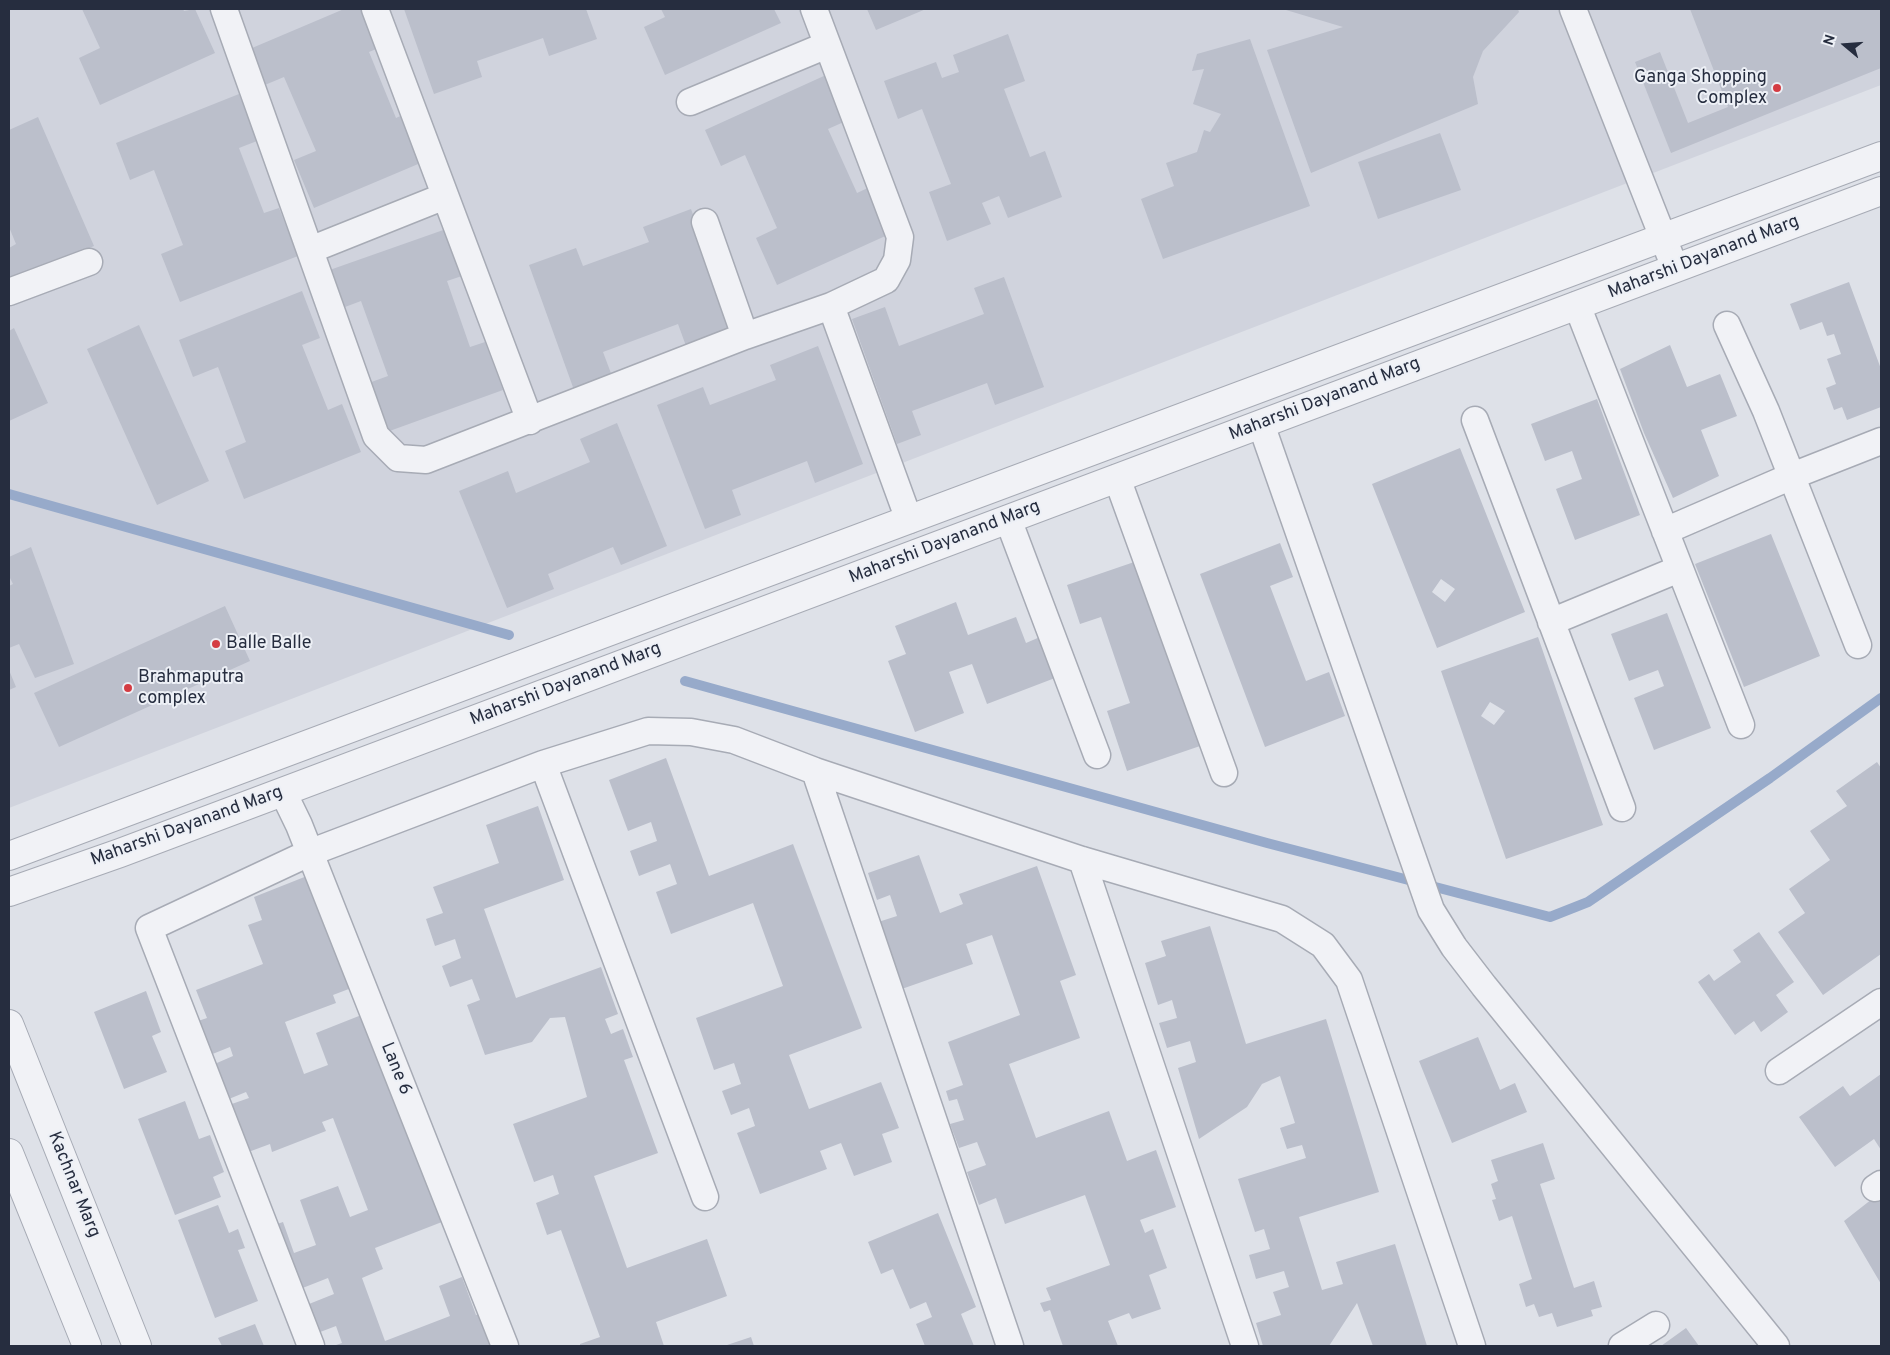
<!DOCTYPE html>
<html>
<head>
<meta charset="utf-8">
<style>
  body { margin:0 }
  #map { position:relative; width:1890px; height:1355px; overflow:hidden; background:#dee1e8; font-family:Overpass,sans-serif }
  canvas { display:block }
  .frame { position:absolute; inset:0; border:10px solid #262d3f; pointer-events:none }
  .north { position:absolute; left:1820px; top:20px; width:50px; height:50px; -webkit-text-stroke:4px #edf0f6; paint-order:stroke; rotate:288deg; font-size:14px; font-weight:700; line-height:20px; text-align:center; color:#262d3f }
  .north::after { content:''; display:block; margin:auto; width:18px; height:22px; background:#262d3f; clip-path:polygon(50% 0,100% 100%,50% 72%,0 100%) }
</style>
</head>
<body>
<div id="map">
<canvas width="1890" height="1355"></canvas>
<div class="frame"></div>
<div class="north">N</div>
</div>
<script>
const ctx = document.querySelector('canvas').getContext('2d');
ctx.lineJoin = 'round';
function paint(path, color) {
  ctx.fillStyle = color;
  ctx.fill(path, 'evenodd');
}
function toPath(rows) {
  const path = new Path2D();
  for (const r of rows) {
    path.moveTo(r[0], r[1]);
    for (let i = 2; i < r.length; i += 2) path.lineTo(r[i], r[i + 1]);
  }
  return path;
}
function stroke(path, color, width, dash) {
  ctx.strokeStyle = color;
  ctx.lineWidth = width;
  ctx.lineCap = dash ? 'butt' : 'round';
  ctx.setLineDash(dash || []);
  ctx.stroke(path);
}
function write(font, color, halo, rows, align = 'center') {
  ctx.font = font + ' Overpass,sans-serif';
  ctx.lineWidth = 4;
  ctx.setLineDash([]);
  ctx.textBaseline = 'middle';
  ctx.strokeStyle = halo;
  ctx.fillStyle = color;
  for (const [text, x, y, turn = 0] of rows) {
    ctx.save();
    ctx.translate(x, y);
    ctx.rotate((+turn || 0) * Math.PI / 180);
    ctx.textAlign = isNaN(turn) ? turn : align;
    if (halo) ctx.strokeText(text, 0, 0);
    ctx.fillText(text, 0, 0);
    ctx.restore();
  }
}
const built = toPath([
  [9,9,1881,9,1881,85,9,808]
]);
const stream = toPath([
  [9,494,509,635],
  [685,681,1267,843,1550,917,1588,902,1770,778,1881,698]
]);
const building = toPath([
  [82,9,183,9,184,11,195,9,215,53,100,105,79,58,100,48],
  [344,9,371,9,386,45,369,52,396,118,411,111,430,159,314,208,294,160,316,151,284,77,260,87,245,51],
  [404,9,586,9,597,39,549,56,543,38,477,61,482,77,434,94],
  [661,9,774,9,781,23,665,75,644,27,665,17],
  [867,9,926,9,876,30],
  [1289,9,1518,9,1519,12,1483,51,1473,77,1478,104,1311,173,1267,50,1343,27,1286,10],
  [1690,9,1881,9,1881,68,1671,153,1635,62,1660,52,1688,123,1728,107],
  [1008,34,1025,81,1004,89,1030,157,1045,151,1062,197,1008,218,999,196,982,203,991,224,947,241,929,192,951,184,922,109,898,119,884,81,936,62,942,78,959,72,953,55],
  [1250,39,1310,206,1163,259,1141,199,1174,186,1166,163,1197,152,1204,130,1210,132,1221,114,1193,104,1204,69,1192,71,1197,54],
  [826,75,846,121,828,129,857,193,872,186,892,233,777,285,756,238,777,228,745,155,721,166,705,130],
  [239,94,257,141,239,148,264,213,279,208,298,256,180,302,161,254,183,245,154,170,130,180,116,143],
  [38,117,94,246,9,284,9,248,16,244,9,227,9,130],
  [1440,133,1461,190,1378,219,1358,162],
  [691,209,734,328,686,346,678,324,603,352,612,376,574,390,529,265,576,248,583,266,649,242,643,227],
  [449,228,465,275,447,281,470,347,485,342,503,390,384,433,366,384,388,376,361,301,337,310,324,272],
  [1004,277,1044,387,995,405,987,383,912,411,921,435,897,444,852,319,885,307,899,346,984,314,974,288],
  [1849,282,1881,369,1881,407,1847,420,1842,407,1834,410,1826,388,1836,384,1827,359,1841,354,1834,334,1827,336,1822,322,1800,330,1790,304],
  [302,291,320,338,302,345,328,410,342,404,361,452,244,499,225,451,246,442,218,367,193,377,179,340],
  [139,325,209,481,157,505,87,349],
  [14,328,48,403,9,421,9,331],
  [1670,345,1687,387,1720,374,1737,416,1701,430,1719,476,1673,498,1644,433,1620,369],
  [818,346,863,464,815,483,807,461,732,490,741,515,705,529,657,405,703,387,710,405,776,380,770,365],
  [1597,399,1640,515,1575,540,1556,489,1582,479,1572,451,1545,461,1531,424],
  [617,423,667,546,621,565,613,547,548,574,554,589,507,608,459,491,508,471,516,493,590,462,580,439],
  [1460,448,1525,612,1437,648,1372,484],
  [1441,579,1455,589,1445,602,1432,592],
  [1771,534,1820,656,1744,687,1695,564],
  [1280,543,1293,577,1270,586,1306,681,1329,672,1345,716,1265,747,1200,574],
  [31,547,74,664,35,678,19,644,9,648,9,586,13,584,9,576,9,557],
  [1140,560,1203,745,1127,771,1107,711,1130,703,1101,617,1080,624,1067,585],
  [956,602,968,635,1016,617,1026,643,1040,637,1055,678,987,704,972,664,949,672,964,713,915,732,888,661,906,654,895,626],
  [225,606,250,661,59,747,34,693],
  [1667,613,1711,728,1654,750,1634,698,1664,686,1658,670,1629,681,1611,634],
  [1538,637,1603,825,1506,859,1441,671],
  [1490,702,1505,711,1494,725,1481,716],
  [9,670,16,687,9,690],
  [666,758,709,876,793,844,862,1028,789,1055,809,1109,881,1082,899,1128,882,1134,892,1162,854,1176,841,1143,820,1151,827,1169,760,1194,737,1133,755,1126,749,1108,731,1115,722,1091,741,1084,734,1063,714,1070,696,1018,783,986,753,903,671,934,656,892,677,884,670,864,639,876,630,851,657,841,651,822,628,831,609,780],
  [1877,762,1881,768,1881,954,1823,995,1778,932,1805,913,1789,889,1830,860,1810,831,1847,806,1836,791],
  [538,806,564,880,484,909,516,998,601,967,618,1014,605,1019,611,1034,623,1029,633,1057,624,1060,658,1153,594,1176,627,1268,707,1239,727,1296,656,1322,664,1346,580,1346,580,1344,600,1337,561,1230,547,1235,536,1203,559,1194,553,1175,534,1182,513,1124,587,1097,565,1017,550,1018,532,1042,485,1055,467,1005,480,1000,472,979,450,987,442,966,461,958,455,939,435,946,426,919,443,913,433,887,499,863,486,825],
  [919,855,940,913,963,904,959,894,1037,866,1076,975,1060,981,1080,1038,1009,1064,1036,1138,1109,1111,1127,1161,1156,1150,1176,1207,1140,1220,1145,1233,1153,1229,1167,1268,1149,1275,1161,1309,1132,1319,1129,1313,1108,1321,1118,1346,1063,1346,1050,1310,1044,1312,1040,1303,1051,1300,1046,1288,1110,1265,1085,1195,1005,1224,996,1198,979,1205,967,1172,986,1165,977,1142,959,1148,950,1124,964,1120,957,1099,949,1101,946,1091,963,1085,948,1042,1020,1015,992,935,966,944,973,964,896,991,872,924,897,916,890,895,877,900,868,873],
  [312,874,354,987,333,995,336,1003,285,1022,304,1074,328,1065,316,1033,369,1012,447,1220,375,1248,383,1269,362,1278,385,1341,450,1316,439,1286,462,1277,476,1315,486,1311,499,1346,333,1346,342,1343,336,1326,315,1334,304,1306,334,1294,328,1278,295,1291,271,1226,283,1222,294,1253,316,1245,300,1200,338,1186,350,1217,368,1210,333,1118,322,1122,326,1131,272,1152,270,1144,243,1154,226,1106,249,1098,246,1092,224,1101,210,1066,233,1056,230,1047,210,1055,198,1021,207,1018,196,990,263,964,248,925,262,920,254,897],
  [1210,926,1246,1044,1326,1019,1379,1192,1299,1217,1322,1290,1343,1284,1336,1262,1395,1244,1427,1346,1373,1346,1357,1303,1329,1346,1263,1346,1256,1323,1281,1315,1273,1292,1289,1287,1284,1271,1256,1279,1249,1255,1270,1249,1264,1229,1255,1232,1238,1179,1306,1158,1302,1145,1287,1149,1280,1128,1295,1123,1280,1076,1262,1084,1247,1107,1199,1139,1178,1068,1196,1062,1190,1041,1167,1048,1159,1023,1177,1018,1172,1000,1158,1005,1145,963,1166,956,1161,941],
  [1759,932,1794,982,1776,995,1788,1012,1761,1032,1754,1021,1735,1035,1698,982,1709,974,1714,981,1741,962,1733,950],
  [146,991,161,1032,152,1036,167,1072,124,1089,94,1012],
  [1478,1037,1500,1090,1515,1083,1527,1112,1452,1143,1419,1061],
  [1881,1074,1881,1150,1874,1139,1835,1167,1799,1117,1843,1086,1850,1096],
  [185,1101,199,1139,210,1135,224,1172,213,1177,221,1197,175,1215,138,1119],
  [1543,1143,1555,1179,1540,1184,1574,1288,1594,1281,1602,1307,1591,1310,1593,1316,1557,1327,1552,1313,1539,1317,1534,1304,1526,1307,1519,1284,1532,1279,1512,1216,1499,1221,1492,1200,1496,1199,1491,1184,1498,1181,1491,1160],
  [1881,1192,1881,1284,1844,1221],
  [218,1205,229,1233,238,1229,245,1248,238,1250,258,1301,215,1318,178,1220],
  [938,1213,976,1307,961,1314,974,1346,925,1346,916,1324,932,1317,926,1302,910,1309,893,1269,881,1274,868,1242],
  [255,1324,264,1346,222,1346,218,1338],
  [1686,1328,1699,1346,1661,1346],
  [751,1337,754,1346,724,1346]
]);
const minor = toPath([
  [224,9,376,436,398,458,426,460,745,336,831,306,886,280,897,260,900,237,814,9],
  [375,9,530,421],
  [1573,9,1675,268],
  [690,102,827,45],
  [705,222,745,336],
  [310,250,445,196],
  [9,292,89,262],
  [1577,305,1741,725],
  [831,306,909,520],
  [1727,325,1766,411,1858,645],
  [1475,420,1622,808],
  [1261,424,1431,910,1454,947,1484,986,1776,1346],
  [1117,478,1224,773],
  [1008,519,1097,755],
  [1665,531,1792,476,1881,441],
  [1551,622,1679,569],
  [543,764,705,1197],
  [815,771,1010,1346],
  [283,792,299,825,505,1346],
  [1082,860,1245,1346],
  [1779,1071,1881,1002],
  [1875,1188,1881,1184],
  [311,1346,149,928,309,853,543,764,648,731,691,732,734,740,815,771,1082,860,1282,919,1323,945,1349,980,1472,1346],
  [1622,1346,1656,1325]
]);
const tertiary = toPath([
  [9,856,1881,156],
  [9,892,120,853,1881,191],
  [9,1024,137,1346],
  [9,1153,87,1346]
]);
const markers = [
  [1777,88,5,"#d43c43"],
  [216,644,5,"#d43c43"],
  [128,688,5,"#d43c43"]
];
const poiNames = [
  ["Ganga Shopping",1767,78,"right"],
  ["Complex",1767,99,"right"],
  ["Balle Balle",226,644],
  ["Brahmaputra",138,678],
  ["complex",138,699]
];
const streetNames = [
  ["Maharshi Dayanand Marg",1704,258,-21],
  ["Maharshi Dayanand Marg",1325,400,-21],
  ["Maharshi Dayanand Marg",945,543,-21],
  ["Maharshi Dayanand Marg",566,685,-21],
  ["Maharshi Dayanand Marg",187,827,-20],
  ["Lane 6",395,1069,68],
  ["Kachnar Marg",73,1185,68]
];
paint(built, '#d0d3dd');
stroke(stream, '#97aaca', 10);
paint(building, '#bbbfcb');
stroke(minor, '#a7abb5', 29);
stroke(tertiary, '#a7abb5', 30);
stroke(minor, '#f1f2f6', 26);
stroke(tertiary, '#f1f2f6', 28);
for (const [x, y, r, color] of markers) {
  const dot = new Path2D();
  dot.arc(x, y, r, 0, 2 * Math.PI);
  ctx.fillStyle = color;
  ctx.fill(dot);
  stroke(dot, '#edf0f6', 2);
}
write('18px', '#262d3f', '#edf0f6', poiNames, 'left');
write('18px', '#262d3f', '#edf0f6', streetNames);
</script>
</body>
</html>
